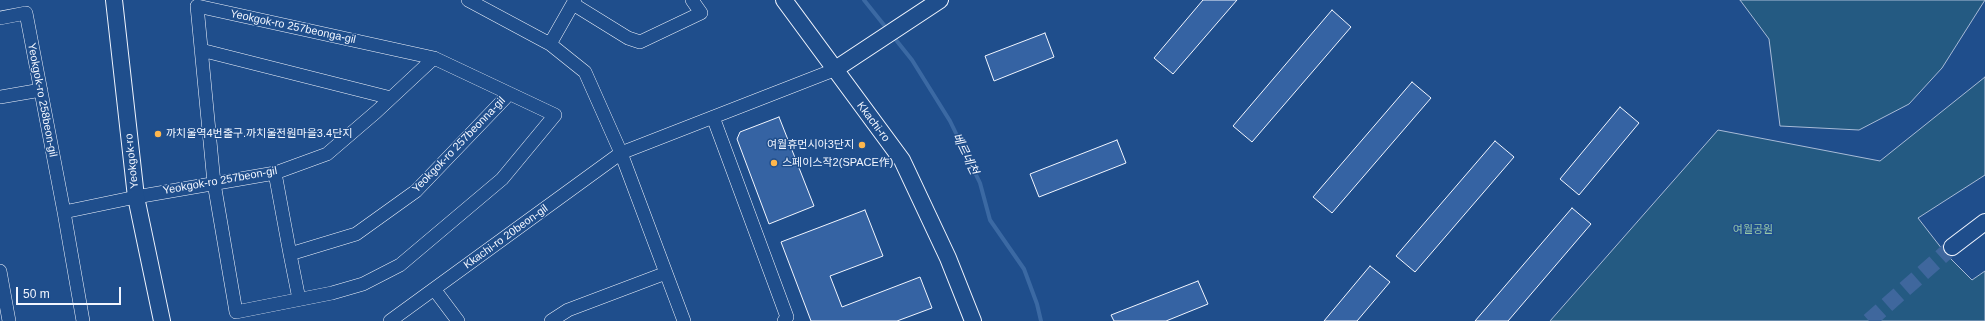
<!DOCTYPE html>
<html>
<head>
<meta charset="utf-8">
<style>
  body { margin:0 }
  #map { position:relative; width:1985px; height:321px; overflow:hidden; background:#1f4e8c; font-family:Arial,sans-serif }
  canvas { display:block }
  .scale { position:absolute; left:16px; top:287px; width:105px; height:18px; box-sizing:border-box; border:2px solid #f2f6ff; border-top:0; padding-left:5px; font-size:12px; line-height:14px; white-space:nowrap; color:#f2f6ff; -webkit-text-stroke:3px #1f4e8c; paint-order:stroke }
</style>
</head>
<body>
<div id="map">
<canvas width="1985" height="321"></canvas>
<div class="scale">50 m</div>
</div>
<script>
const ctx = document.querySelector('canvas').getContext('2d');
ctx.lineJoin = 'round';
function paint(path, color) {
  ctx.fillStyle = color;
  ctx.fill(path, 'evenodd');
}
function toPath(rows) {
  const path = new Path2D();
  for (const r of rows) {
    path.moveTo(r[0], r[1]);
    for (let i = 2; i < r.length; i += 2) path.lineTo(r[i], r[i + 1]);
  }
  return path;
}
function stroke(path, color, width, dash) {
  ctx.strokeStyle = color;
  ctx.lineWidth = width;
  ctx.lineCap = dash ? 'butt' : 'round';
  ctx.setLineDash(dash || []);
  ctx.stroke(path);
}
function write(font, color, halo, rows, align = 'center') {
  ctx.font = font + ' Arial,"Noto Sans KR",sans-serif';
  ctx.lineWidth = 3;
  ctx.setLineDash([]);
  ctx.textBaseline = 'middle';
  ctx.strokeStyle = halo;
  ctx.fillStyle = color;
  for (const [text, x, y, turn = 0] of rows) {
    ctx.save();
    ctx.translate(x, y);
    ctx.rotate((+turn || 0) * Math.PI / 180);
    ctx.textAlign = isNaN(turn) ? turn : align;
    if (halo) ctx.strokeText(text, 0, 0);
    ctx.fillText(text, 0, 0);
    ctx.restore();
  }
}
const green = toPath([
  [1740,0,1985,0,1942,68,1909,104,1859,130,1780,126,1769,39,1740,0],
  [1985,77,1985,175,1918,218,1946,254,1972,280,1985,271,1985,321,1550,321,1718,130,1880,161,1985,77]
]);
const stream = toPath([
  [864,0,888,30],
  [892,35,912,60,950,121,980,183,990,220,1024,269,1037,304,1041,321]
]);
const building = toPath([
  [1203,0,1237,0,1173,74,1154,58,1203,0],
  [1332,10,1351,27,1252,142,1233,126,1332,10],
  [1045,33,1054,57,994,81,985,56,1045,33],
  [1412,82,1431,98,1332,213,1313,197,1412,82],
  [1620,107,1639,123,1579,195,1560,179,1620,107],
  [779,117,814,206,769,224,737,139,740,132,779,117],
  [1117,140,1126,163,1039,197,1030,174,1117,140],
  [1495,141,1514,157,1415,272,1396,256,1495,141],
  [1572,208,1591,224,1508,321,1475,321,1572,208],
  [865,210,883,256,830,276,842,307,920,277,932,308,897,321,811,321,781,242,865,210],
  [1370,266,1390,282,1357,321,1324,321,1370,266],
  [1198,281,1208,304,1166,321,1114,321,1111,315,1198,281]
]);
const tertiaryTunnel = toPath([
  [1869,321,1952,247]
]);
const minor = toPath([
  [468,0,550,44,585,72,621,153,684,321],
  [573,4,628,38,640,42,701,13,692,0],
  [197,6,434,58,555,115,502,179,400,265,363,284,332,293,236,312,214,183,197,6],
  [0,18,26,13,64,212,83,321],
  [550,44,575,0],
  [201,50,391,98],
  [0,97,41,90],
  [713,117,787,317,784,321],
  [275,173,290,254,356,234,416,191,509,94],
  [64,212,136,197,275,173,327,154,376,112,434,58],
  [290,254,299,299],
  [0,271,9,321],
  [434,289,458,321],
  [390,321,621,153,834,70],
  [551,321,568,310,666,273]
]);
const tertiary = toPath([
  [114,0,136,197,162,321],
  [784,0,902,160,948,258,973,321],
  [834,70,940,0],
  [1952,247,1985,222]
]);
const markers = [
  [158,134,4,"#ffb74d"],
  [862,145,4,"#ffb74d"],
  [774,163,4,"#ffb74d"]
];
const streetNames = [
  ["Yeokgok-ro 257beonga-gil",293,27,12],
  ["Yeokgok-ro 258beon-gil",42,100,79],
  ["Kkachi-ro",873,122,53],
  ["Yeokgok-ro 257beonna-gil",459,145,-46],
  ["Yeokgok-ro",132,161,-96],
  ["Yeokgok-ro 257beon-gil",220,181,-10],
  ["Kkachi-ro 20beon-gil",506,237,-36]
];
const poiNames = [
  ["까치울역4번출구.까치울전원마을3.4단지",166,134],
  ["여월휴먼시아3단지",854,145,"right"],
  ["스페이스작2(SPACE作)",782,163]
];
const parkNames = [
  ["여월공원",1753,230]
];
const waterNames = [
  ["베르네천",965,154,64]
];
paint(green, '#245a82');
stroke(green, '#a8bbd7', 1);
stroke(stream, '#3b69a3', 4);
paint(building, '#3563a3');
stroke(building, '#f2f6ff', 1);
stroke(tertiaryTunnel, '#3f679d', 16, [16, 8]);
stroke(minor, '#f2f6ff', 14);
stroke(tertiary, '#f2f6ff', 18);
stroke(minor, '#1f4e8c', 13);
stroke(tertiary, '#1f4e8c', 16);
for (const [x, y, r, color] of markers) {
  const dot = new Path2D();
  dot.arc(x, y, r, 0, 2 * Math.PI);
  ctx.fillStyle = color;
  ctx.fill(dot);
  stroke(dot, '#1f4e8c', 1.5);
}
write('11px', '#f2f6ff', '#1f4e8c', streetNames);
write('11px', '#f2f6ff', '#1f4e8c', poiNames, 'left');
write('11px', '#97c8a6', '#1f4e8c', parkNames);
write('italic 12px', '#f2f6ff', '#1f4e8c', waterNames);
</script>
</body>
</html>
